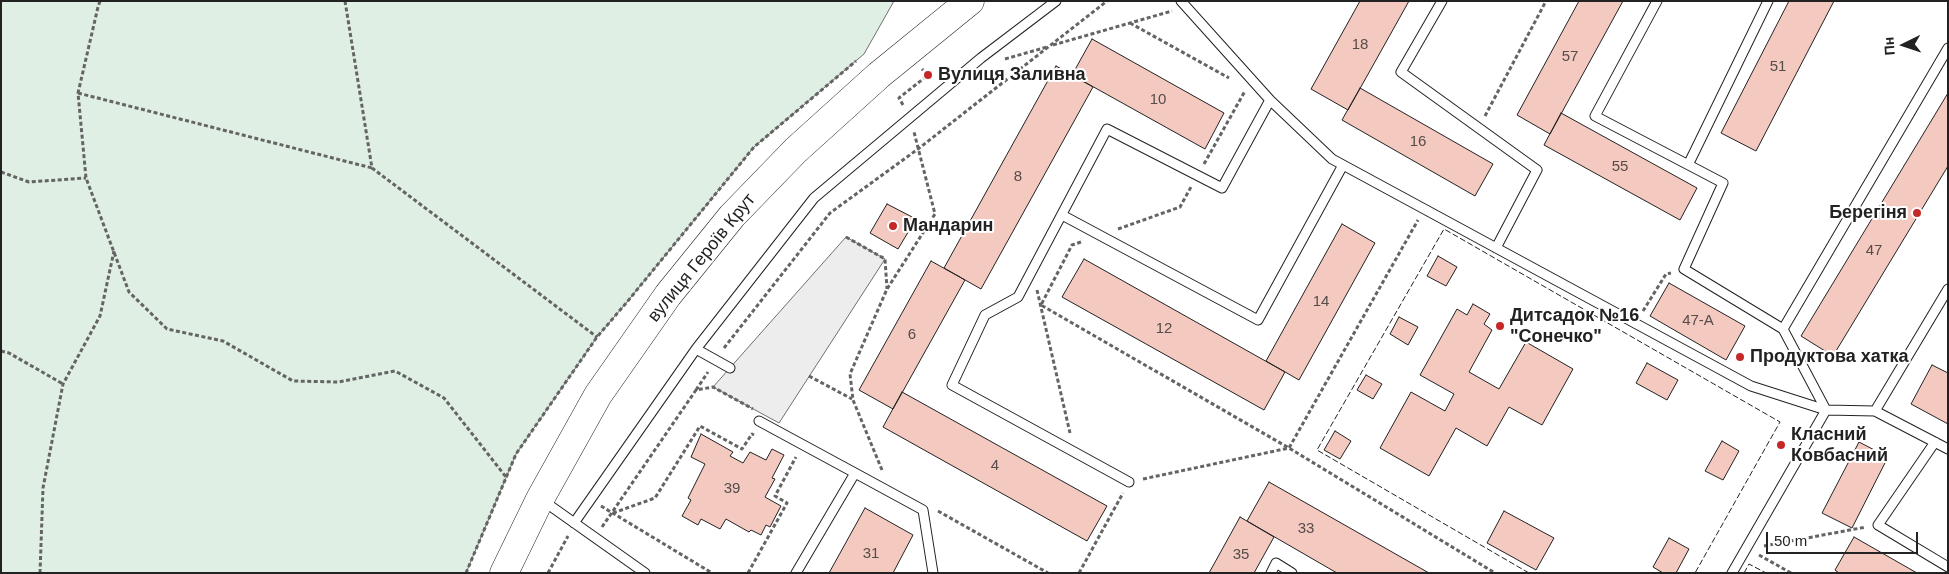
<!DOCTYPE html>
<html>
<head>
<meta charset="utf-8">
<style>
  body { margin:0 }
  #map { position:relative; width:1949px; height:574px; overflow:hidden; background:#fff; font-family:Helvetica,sans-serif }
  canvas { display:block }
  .frame { position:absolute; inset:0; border:2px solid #222; pointer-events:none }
  .north { position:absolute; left:1879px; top:20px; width:50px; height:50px; -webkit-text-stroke:4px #fff; paint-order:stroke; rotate:266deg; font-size:14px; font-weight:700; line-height:20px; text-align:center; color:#222 }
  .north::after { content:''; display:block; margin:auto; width:18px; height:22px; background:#222; clip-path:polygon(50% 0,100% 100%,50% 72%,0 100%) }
  .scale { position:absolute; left:1766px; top:532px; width:152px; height:22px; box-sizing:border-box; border:2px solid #222; border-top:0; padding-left:6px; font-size:15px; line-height:18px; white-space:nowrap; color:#222; -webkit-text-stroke:4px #fff; paint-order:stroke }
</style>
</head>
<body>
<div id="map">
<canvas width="1949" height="574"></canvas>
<div class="frame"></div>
<div class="north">Пн</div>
<div class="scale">50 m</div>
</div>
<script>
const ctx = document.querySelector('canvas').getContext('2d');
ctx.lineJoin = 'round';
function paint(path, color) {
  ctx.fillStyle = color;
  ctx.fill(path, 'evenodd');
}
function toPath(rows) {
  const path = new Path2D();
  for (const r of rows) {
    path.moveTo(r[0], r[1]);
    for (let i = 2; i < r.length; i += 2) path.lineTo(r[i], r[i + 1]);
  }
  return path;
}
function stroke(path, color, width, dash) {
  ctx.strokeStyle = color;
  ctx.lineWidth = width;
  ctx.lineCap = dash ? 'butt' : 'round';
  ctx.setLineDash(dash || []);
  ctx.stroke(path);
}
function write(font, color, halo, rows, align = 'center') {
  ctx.font = font + ' Helvetica,sans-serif';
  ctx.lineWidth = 4;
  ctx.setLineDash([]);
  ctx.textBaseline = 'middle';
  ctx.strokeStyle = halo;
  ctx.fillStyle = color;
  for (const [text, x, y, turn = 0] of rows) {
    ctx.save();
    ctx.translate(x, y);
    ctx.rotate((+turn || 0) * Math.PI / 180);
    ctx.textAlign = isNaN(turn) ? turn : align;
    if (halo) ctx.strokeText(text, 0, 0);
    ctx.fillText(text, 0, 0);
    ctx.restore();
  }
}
const green = toPath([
  [1,1,894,1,864,54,754,147,627,302,597,337,516,454,466,573,1,573,1,1]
]);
const parking = toPath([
  [846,237,885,259,779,423,713,387,846,237]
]);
const building = toPath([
  [1360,1,1409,1,1348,110,1311,89,1360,1],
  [1579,1,1623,1,1550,134,1517,115,1579,1],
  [1789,1,1834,1,1756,151,1721,133,1789,1],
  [1092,39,1224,113,1205,149,1072,75,1092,39],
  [1056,66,1093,87,981,289,944,268,1056,66],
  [1360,88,1493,164,1475,196,1342,120,1360,88],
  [1948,93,1948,166,1833,356,1801,336,1948,93],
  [1561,113,1697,188,1680,220,1544,145,1561,113],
  [887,204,916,219,898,249,870,233,887,204],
  [1342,224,1375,243,1299,380,1266,361,1342,224],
  [1438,256,1457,267,1446,286,1427,276,1438,256],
  [1084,259,1285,372,1264,410,1062,297,1084,259],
  [931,261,965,280,893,409,859,390,931,261],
  [1669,283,1745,326,1726,360,1650,316,1669,283],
  [1473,304,1490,314,1484,324,1492,330,1469,372,1499,389,1526,342,1573,369,1542,425,1509,407,1487,446,1456,428,1429,476,1380,448,1411,392,1445,411,1454,394,1420,375,1457,309,1467,315,1473,304],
  [1399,317,1418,327,1408,345,1390,334,1399,317],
  [1647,363,1678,380,1667,400,1636,383,1647,363],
  [1932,365,1948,373,1948,424,1911,404,1932,365],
  [1366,375,1382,384,1373,399,1357,390,1366,375],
  [902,392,1107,506,1087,541,883,427,902,392],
  [1335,431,1351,441,1340,459,1324,450,1335,431],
  [701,434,733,452,730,456,743,463,750,452,766,460,772,449,784,455,772,478,775,479,765,497,781,506,770,527,766,525,761,535,751,530,749,532,726,519,720,529,701,519,698,525,682,516,691,500,688,498,705,464,691,457,701,434],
  [1722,441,1739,451,1723,480,1705,471,1722,441],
  [1859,442,1888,457,1852,528,1822,513,1859,442],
  [1269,482,1429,573,1337,573,1247,521,1269,482],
  [865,508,913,535,893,573,829,573,865,508],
  [1504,511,1554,538,1536,570,1487,543,1504,511],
  [1240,517,1274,537,1254,573,1209,573,1240,517],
  [1854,537,1917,573,1839,573,1835,570,1854,537],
  [1669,538,1689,549,1676,573,1663,573,1653,567,1669,538]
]);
const path = toPath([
  [100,1,98,7,78,93,86,178,129,292,167,329,223,341,293,381,338,382,395,371,444,398,506,477],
  [345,1,372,168,597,337],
  [1130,23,1229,78],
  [1053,45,1172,11],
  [1005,59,1047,47],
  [78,93,372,168],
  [903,105,899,98,928,75,922,69],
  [1485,116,1546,1],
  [1204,164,1245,91],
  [1,172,29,182,86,178],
  [1118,229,1180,207,1191,187],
  [846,237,885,259,887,289],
  [1081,242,1072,245,1041,305,1289,448,1495,573],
  [1037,290,1070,433],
  [1643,311,1666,274,1671,273],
  [724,348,830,213,918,149,1107,1],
  [1,351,9,353,63,384],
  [809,376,852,399],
  [696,390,708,372],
  [882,470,853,400,850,374,887,289,935,214,914,132],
  [1143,479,1289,448,1418,220],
  [601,506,712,573],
  [938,511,1048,573],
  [613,513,655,498,700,426,742,449,752,434,754,435],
  [602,527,696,390,713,387,753,409],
  [1764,546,1866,527],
  [1759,555,1791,573],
  [40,573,43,488,63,384,100,316,114,251],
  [466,573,516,454,597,337,627,302,754,147,856,61],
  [548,573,568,536],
  [748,573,787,503,775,496,796,457],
  [1079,573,1123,493]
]);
const service = toPath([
  [1181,1,1270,100,1332,159,1751,386,1826,410],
  [1442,1,1401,72,1537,170,1496,248],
  [1657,1,1595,116,1723,183,1684,269,1783,329],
  [1689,163,1768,1],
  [1062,215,1258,320,1343,165],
  [696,349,730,368],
  [1826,410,1783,329,1948,48],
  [1875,411,1948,449],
  [759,421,855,473],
  [1935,442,1878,525,1948,567],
  [1129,482,952,385,985,315,1018,297,1107,129,1222,188,1270,100],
  [542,500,645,573],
  [574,523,696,349,814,198,981,58,1056,1],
  [796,573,855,473,923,510,933,573],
  [1271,573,1276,563,1292,573],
  [1732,573,1826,410,1875,411,1948,289]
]);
const primary = toPath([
  [504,573,540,499,598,395,668,295,732,216,796,150,879,75,970,1]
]);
const fence = toPath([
  [1529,573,1317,450,1444,229,1780,422,1695,573],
  [1744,573,1749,564,1766,573]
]);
const markers = [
  [928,75,5,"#c62828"],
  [1917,213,5,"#c62828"],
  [893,226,5,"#c62828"],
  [1500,326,5,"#c62828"],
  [1740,357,5,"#c62828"],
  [1781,445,5,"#c62828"]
];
const numberNames = [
  ["18",1360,45],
  ["57",1570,57],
  ["51",1778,67],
  ["10",1158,100],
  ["16",1418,142],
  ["55",1620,167],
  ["8",1018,177],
  ["47",1874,251],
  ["14",1321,302],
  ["47-А",1698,321],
  ["12",1164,329],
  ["6",912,335],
  ["4",995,466],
  ["39",732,489],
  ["33",1306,529],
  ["31",871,554],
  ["35",1241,555]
];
const poiNames = [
  ["Вулиця Заливна",938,75],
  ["Берегіня",1907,213,"right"],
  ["Мандарин",903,226],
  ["Дитсадок №16",1510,316],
  ["\"Сонечко\"",1510,337],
  ["Продуктова хатка",1750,357],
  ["Класний",1791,435],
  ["Ковбасний",1791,456]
];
const streetNames = [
  ["вулиця Героїв Крут",702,258,-51]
];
paint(green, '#e0efe3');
stroke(green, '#6f6f6f', 1);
paint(parking, '#ededed');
stroke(parking, '#6f6f6f', 1);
paint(building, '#f3c9c0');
stroke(building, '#222', 1);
stroke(service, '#222', 11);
stroke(primary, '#222', 29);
stroke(path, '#646464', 3, [4, 2.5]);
stroke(service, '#fff', 9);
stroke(primary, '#fff', 28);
stroke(fence, '#222', 1, [6, 2.5]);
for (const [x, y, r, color] of markers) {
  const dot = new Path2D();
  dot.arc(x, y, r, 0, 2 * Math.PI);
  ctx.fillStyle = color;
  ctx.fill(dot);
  stroke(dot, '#fff', 2);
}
write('15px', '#564c4a', null, numberNames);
write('bold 18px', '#222', '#fff', poiNames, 'left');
write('18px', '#222', '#fff', streetNames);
</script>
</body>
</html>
